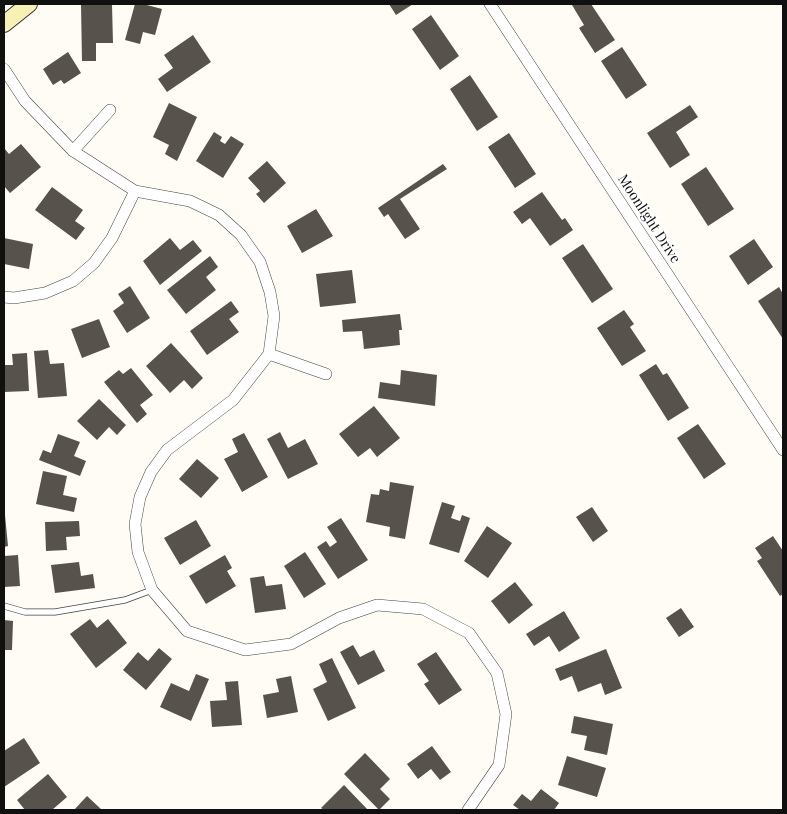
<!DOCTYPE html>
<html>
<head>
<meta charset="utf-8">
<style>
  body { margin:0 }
  #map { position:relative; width:787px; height:814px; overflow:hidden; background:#fefcf4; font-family:"Playfair Display",serif }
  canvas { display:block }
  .frame { position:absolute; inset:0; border:5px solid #101010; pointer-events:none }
</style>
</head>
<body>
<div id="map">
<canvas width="787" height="814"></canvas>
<div class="frame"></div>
</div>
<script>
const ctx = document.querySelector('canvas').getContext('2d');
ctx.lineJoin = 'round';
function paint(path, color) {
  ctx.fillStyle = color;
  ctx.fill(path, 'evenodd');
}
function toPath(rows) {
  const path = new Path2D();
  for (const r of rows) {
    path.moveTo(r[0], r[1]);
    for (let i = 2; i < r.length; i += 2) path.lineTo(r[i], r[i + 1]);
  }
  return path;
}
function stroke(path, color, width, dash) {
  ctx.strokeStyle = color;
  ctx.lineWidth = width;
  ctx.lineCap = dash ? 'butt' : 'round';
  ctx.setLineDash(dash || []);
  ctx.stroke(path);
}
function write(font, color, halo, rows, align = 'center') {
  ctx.font = font + ' "Playfair Display",serif';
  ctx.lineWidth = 5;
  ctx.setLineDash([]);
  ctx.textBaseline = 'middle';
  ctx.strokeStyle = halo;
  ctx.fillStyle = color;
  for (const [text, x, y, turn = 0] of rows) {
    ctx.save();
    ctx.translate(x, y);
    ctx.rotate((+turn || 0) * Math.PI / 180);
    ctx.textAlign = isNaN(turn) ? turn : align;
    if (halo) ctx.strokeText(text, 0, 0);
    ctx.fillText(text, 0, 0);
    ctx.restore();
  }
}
const building = toPath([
  [135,4,143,4,162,9,155,35,143,32,140,44,125,40],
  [389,4,413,4,396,15],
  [574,4,591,4,615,40,595,53,579,28,584,25,572,5],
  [81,5,112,5,113,43,96,43,96,61,82,61],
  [431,15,459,56,440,70,412,29],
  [193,35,211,62,167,92,158,79,173,68,164,55],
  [622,47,647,85,626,99,601,61],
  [68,52,81,73,64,84,61,80,53,85,43,69],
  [470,75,498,117,477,131,450,89],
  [169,103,197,117,177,161,165,154,169,145,153,137],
  [690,105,698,117,676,132,690,155,670,168,647,133],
  [214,132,222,137,220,141,225,144,231,136,244,144,223,178,196,161],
  [509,133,536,174,515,188,488,147],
  [21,144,41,167,10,193,4,186,4,148,9,154],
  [267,161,286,183,264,203,256,194,260,191,248,178],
  [443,164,447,169,400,199,420,229,405,239,388,214,384,217,378,208],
  [706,167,734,209,708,226,681,184],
  [52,187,83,210,75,221,85,228,76,240,35,210],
  [542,192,562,220,565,218,573,230,550,246,530,218,522,224,513,212],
  [316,209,333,236,302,253,287,226],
  [4,238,33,244,29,269,4,264],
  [170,238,180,250,193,240,202,251,160,285,143,261],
  [754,239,773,267,748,285,729,256],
  [583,244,613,289,592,303,562,258],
  [210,256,218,267,206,277,216,290,186,314,167,290],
  [352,270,356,303,320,307,316,274],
  [130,286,150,318,127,333,113,311,124,303,118,294],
  [779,287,783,294,783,339,758,301],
  [231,301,239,312,229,319,239,332,207,355,190,331],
  [624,310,634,324,630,327,646,351,622,366,597,328],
  [400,314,402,330,399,330,400,345,364,349,362,331,343,332,342,320],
  [99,319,110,347,82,358,71,329],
  [171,343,203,378,192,389,184,380,170,393,146,366],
  [48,350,50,364,64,363,67,396,38,398,34,351],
  [27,353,29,391,4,392,4,365,13,365,12,354],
  [656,364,663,375,667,373,689,408,668,421,639,375],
  [131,368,153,395,140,405,147,414,137,423,104,382,119,370,123,374],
  [401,370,437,375,435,406,378,398,380,382,400,385],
  [99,399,126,425,117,435,109,427,97,440,77,421],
  [374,406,400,438,377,457,370,448,358,457,339,434],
  [698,424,726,464,704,479,677,438],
  [280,432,288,448,305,439,318,464,288,479,267,439],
  [244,433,268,477,242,492,224,459,238,452,232,439],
  [58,434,80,442,74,456,86,461,80,476,39,460,43,450,51,453],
  [197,459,219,478,201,498,179,479],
  [43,471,67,476,63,495,77,498,74,512,36,504],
  [390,482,414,486,405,539,389,536,390,527,366,522,371,494,379,495,380,489,389,491],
  [442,502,455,506,451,518,460,521,462,515,470,518,459,553,429,544],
  [592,507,608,531,593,542,576,517],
  [4,515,5,515,8,546,4,547],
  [341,518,368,560,338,579,317,547,326,541,330,547,337,542,327,527],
  [196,520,211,546,180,565,164,538],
  [79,521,80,536,66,537,67,550,46,551,45,522],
  [487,526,512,543,488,578,464,561],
  [773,536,783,551,783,594,780,596,757,561,762,558,755,548],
  [305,552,326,584,304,598,284,566],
  [18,555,20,586,4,587,4,556],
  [225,555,232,568,227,571,236,586,206,604,189,576],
  [79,562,81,576,93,574,95,588,55,593,51,565],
  [264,576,266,586,282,584,286,609,255,613,250,578],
  [515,582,533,605,509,624,491,601],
  [681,608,694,627,679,637,666,618],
  [564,611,580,638,559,652,549,636,534,646,526,634],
  [90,619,97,628,108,619,127,643,96,668,70,634],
  [4,620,13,621,12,650,4,650],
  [353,645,360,657,374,650,385,671,358,685,340,652],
  [159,648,172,659,146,690,123,670,138,652,148,661],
  [606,649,622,688,605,695,601,683,578,692,572,676,560,681,555,669],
  [436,652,462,690,439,705,424,684,429,681,417,664],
  [332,658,356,708,328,721,313,689,327,682,319,664],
  [196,674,209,679,191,721,160,707,171,683,189,691],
  [291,676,298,712,267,718,263,695,279,692,276,679],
  [238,681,242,725,212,727,210,701,227,700,225,682],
  [574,716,613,724,607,755,584,750,587,736,571,733],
  [24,738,40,763,4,787,4,751],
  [432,746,451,772,440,780,431,769,418,779,407,764],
  [365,753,390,779,380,789,390,799,379,810,344,774],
  [567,756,606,768,597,797,558,785],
  [48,774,67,797,52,810,25,810,17,800],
  [344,785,368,810,324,810,321,808],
  [541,789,559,803,554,810,520,810,513,805,522,794,531,801],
  [87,796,102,810,74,810]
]);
const service = toPath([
  [4,606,25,612,55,612,125,600,152,590]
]);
const minor = toPath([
  [490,4,783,450],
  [4,69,25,101,73,151,135,191,190,201,219,215,241,235,260,262,270,292,274,316,269,354,233,400,167,450,151,472,140,497,135,524,138,552,152,590,187,631,245,650,291,644,339,618,377,605,423,609,469,633,497,673,506,714,499,765,468,810],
  [73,151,110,110],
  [4,297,14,298,45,293,73,281,94,263,112,238,135,191],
  [269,354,326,374]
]);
const secondary = toPath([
  [4,24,29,4]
]);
const streetNames = [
  ["Moonlight Drive",649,219,57]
];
paint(building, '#58524d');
stroke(service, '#434343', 7);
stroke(minor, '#434343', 12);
stroke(secondary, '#323232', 18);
stroke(service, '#fff', 5.5);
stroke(minor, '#fff', 11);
stroke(secondary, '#f8f1b5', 16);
write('14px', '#101010', '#fff', streetNames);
</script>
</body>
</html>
